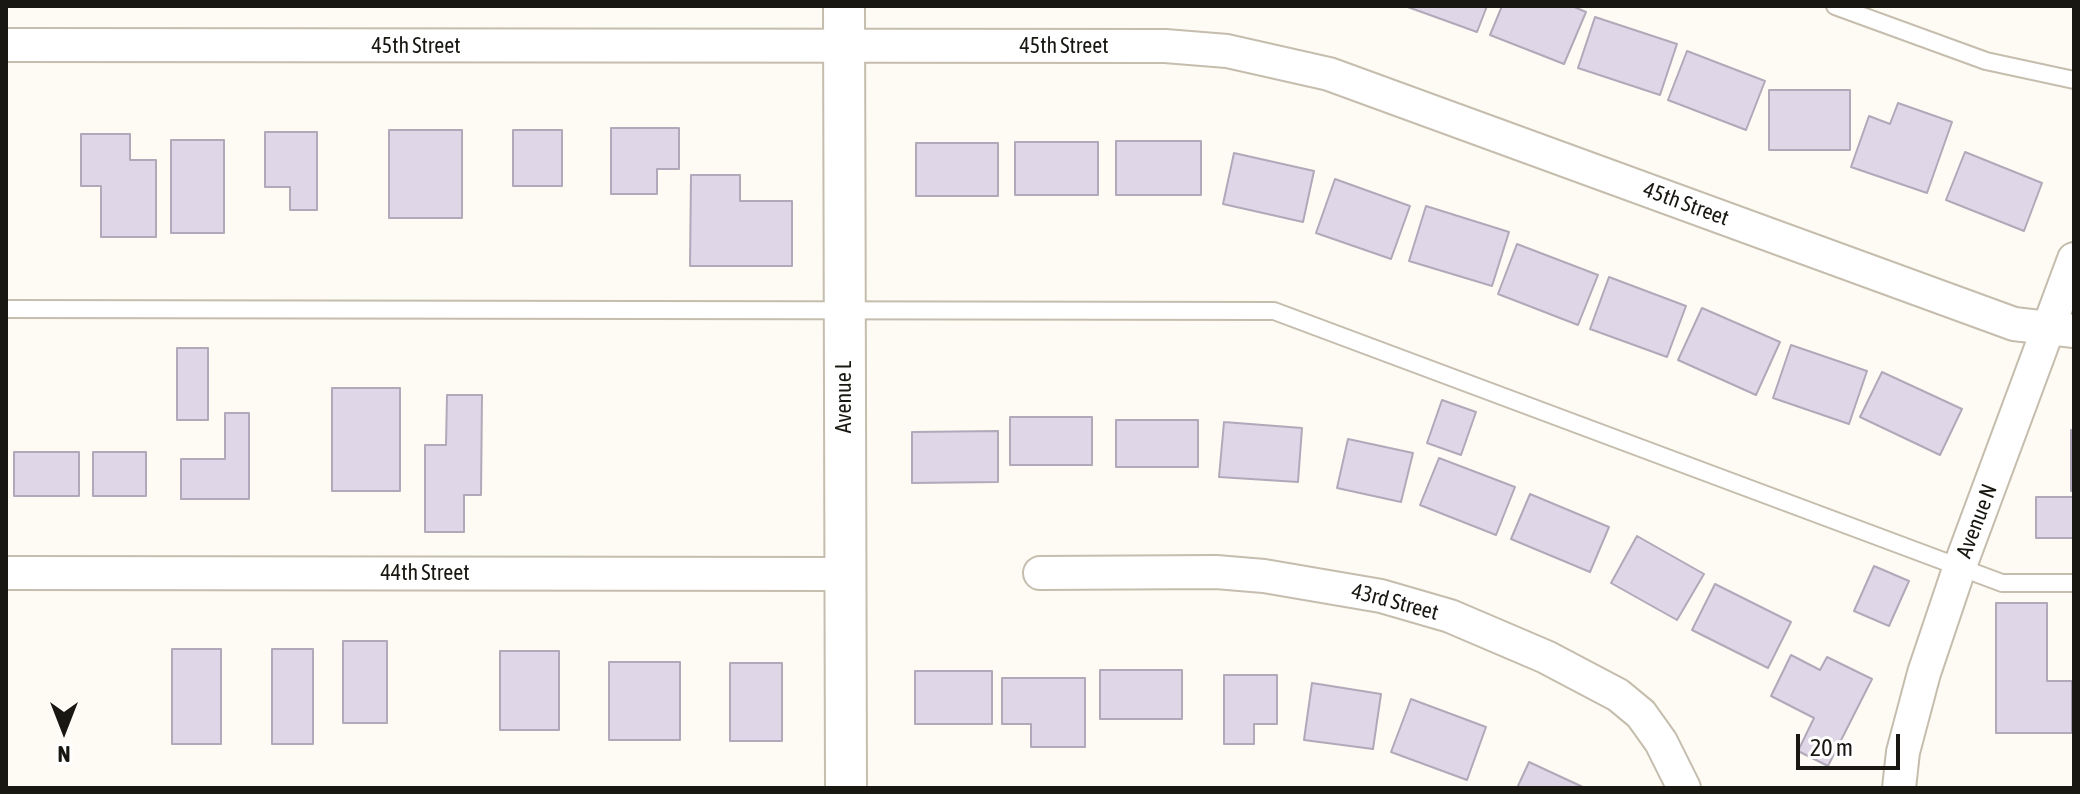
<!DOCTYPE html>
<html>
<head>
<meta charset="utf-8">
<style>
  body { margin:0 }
  #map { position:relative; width:2080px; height:794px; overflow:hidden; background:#fefbf4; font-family:"Asap Condensed",sans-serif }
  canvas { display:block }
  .frame { position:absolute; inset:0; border:8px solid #191711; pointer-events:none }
  .north { position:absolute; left:24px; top:690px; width:80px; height:80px; -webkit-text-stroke:6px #fff; paint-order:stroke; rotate:180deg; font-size:22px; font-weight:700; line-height:32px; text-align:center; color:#191711 }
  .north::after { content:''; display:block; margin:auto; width:28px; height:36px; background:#191711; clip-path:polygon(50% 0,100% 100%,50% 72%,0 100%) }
  .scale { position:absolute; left:1796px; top:734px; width:104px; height:36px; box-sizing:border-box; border:4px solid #191711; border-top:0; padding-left:10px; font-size:24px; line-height:28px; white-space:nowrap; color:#191711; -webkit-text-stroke:6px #fff; paint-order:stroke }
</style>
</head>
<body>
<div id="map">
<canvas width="2080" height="794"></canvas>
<div class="frame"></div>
<div class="north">N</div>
<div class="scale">20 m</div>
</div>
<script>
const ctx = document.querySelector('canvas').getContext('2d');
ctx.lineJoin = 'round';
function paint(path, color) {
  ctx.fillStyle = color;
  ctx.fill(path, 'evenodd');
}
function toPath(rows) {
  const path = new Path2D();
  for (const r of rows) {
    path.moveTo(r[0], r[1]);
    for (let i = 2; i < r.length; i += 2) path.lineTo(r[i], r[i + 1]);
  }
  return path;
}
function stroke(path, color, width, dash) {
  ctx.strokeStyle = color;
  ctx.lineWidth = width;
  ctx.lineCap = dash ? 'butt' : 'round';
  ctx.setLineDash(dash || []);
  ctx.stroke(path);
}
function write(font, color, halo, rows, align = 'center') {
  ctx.font = font + ' "Asap Condensed",sans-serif';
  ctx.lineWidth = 8;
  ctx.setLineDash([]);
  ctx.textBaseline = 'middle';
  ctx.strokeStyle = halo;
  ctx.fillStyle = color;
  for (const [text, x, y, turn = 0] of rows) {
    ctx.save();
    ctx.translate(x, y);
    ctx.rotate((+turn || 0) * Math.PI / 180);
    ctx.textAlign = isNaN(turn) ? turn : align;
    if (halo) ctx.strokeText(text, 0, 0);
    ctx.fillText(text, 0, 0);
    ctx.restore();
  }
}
const building = toPath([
  [1405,6,1487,6,1477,32,1405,6],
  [1502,6,1572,6,1586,12,1564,64,1490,35,1502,6],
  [1595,17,1677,44,1660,95,1578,68,1595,17],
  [1687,51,1765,81,1746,130,1668,100,1687,51],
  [1769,90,1850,90,1850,150,1769,150,1769,90],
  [1898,103,1952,122,1927,193,1851,167,1869,116,1890,124,1898,103],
  [611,128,679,128,679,169,657,169,657,194,611,194,611,128],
  [389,130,462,130,462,218,389,218,389,130],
  [513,130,562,130,562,186,513,186,513,130],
  [265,132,317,132,317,210,290,210,290,187,265,187,265,132],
  [81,134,130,134,130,160,156,160,156,237,101,237,101,186,81,186,81,134],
  [171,140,224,140,224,233,171,233,171,140],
  [1116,141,1201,141,1201,195,1116,195,1116,141],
  [1015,142,1098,142,1098,195,1015,195,1015,142],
  [916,143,998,143,998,196,916,196,916,143],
  [1965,152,2042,183,2024,231,1946,200,1965,152],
  [1234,153,1314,171,1303,222,1223,204,1234,153],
  [691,175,740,175,740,201,792,201,792,266,690,266,691,175],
  [1335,179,1410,206,1391,259,1316,233,1335,179],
  [1426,206,1509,232,1492,286,1409,261,1426,206],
  [1517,244,1598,275,1578,325,1498,294,1517,244],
  [1609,277,1686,306,1667,357,1590,329,1609,277],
  [1702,308,1780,342,1756,395,1678,360,1702,308],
  [1791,345,1867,371,1849,424,1773,398,1791,345],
  [177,348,208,348,208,420,177,420,177,348],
  [1882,372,1962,409,1940,455,1860,417,1882,372],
  [332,388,400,388,400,491,332,491,332,388],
  [447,395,482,395,481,495,464,495,464,532,425,532,425,445,446,445,447,395],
  [1442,400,1476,412,1461,455,1427,443,1442,400],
  [225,413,249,413,249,499,181,499,181,459,225,459,225,413],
  [1010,417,1092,417,1092,465,1010,465,1010,417],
  [1116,420,1198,420,1198,467,1116,467,1116,420],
  [1224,422,1302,428,1298,482,1219,477,1224,422],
  [2071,430,2074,430,2074,491,2071,491,2071,430],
  [998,431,998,482,912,483,912,432,998,431],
  [1348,439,1413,453,1401,502,1337,488,1348,439],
  [14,452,79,452,79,496,14,496,14,452],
  [93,452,146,452,146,496,93,496,93,452],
  [1439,458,1515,487,1496,535,1420,505,1439,458],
  [1530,494,1609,527,1590,572,1511,539,1530,494],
  [2036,497,2074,497,2074,538,2036,538,2036,497],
  [1637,536,1704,574,1677,620,1611,583,1637,536],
  [1874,566,1909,581,1889,626,1854,611,1874,566],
  [1715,584,1791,622,1768,668,1692,630,1715,584],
  [1996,603,2047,603,2047,681,2072,681,2072,733,1996,733,1996,603],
  [343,641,387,641,387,723,343,723,343,641],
  [172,649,221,649,221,744,172,744,172,649],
  [272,649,313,649,313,744,272,744,272,649],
  [500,651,559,651,559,730,500,730,500,651],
  [1791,655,1820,670,1827,657,1872,679,1828,766,1798,751,1814,718,1771,696,1791,655],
  [609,662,680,662,680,740,609,740,609,662],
  [730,663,782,663,782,741,730,741,730,663],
  [1100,670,1182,670,1182,719,1100,719,1100,670],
  [915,671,992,671,992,724,915,724,915,671],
  [1224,675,1277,675,1277,724,1254,724,1254,744,1224,744,1224,675],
  [1002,678,1085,678,1085,747,1031,747,1031,724,1002,724,1002,678],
  [1312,683,1381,694,1373,749,1304,740,1312,683],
  [1411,699,1486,727,1467,780,1391,752,1411,699],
  [1529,762,1585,788,1517,788,1529,762]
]);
const service = toPath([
  [1835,6,1986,61,2074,80],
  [6,309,1274,311,2002,583,2074,583]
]);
const minor = toPath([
  [6,45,1165,46,1227,51,1329,74,2014,324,2074,331],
  [6,573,845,574],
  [1040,573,1216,572,1264,576,1381,596,1450,616,1546,657,1618,695,1641,714,1661,742,1684,788],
  [1899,788,1903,752,1924,673,1960,566,2074,259]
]);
const tertiary = toPath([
  [844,6,846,788]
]);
const streetNames = [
  ["45th Street",416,46],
  ["45th Street",1064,46],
  ["45th Street",1686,204,20],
  ["Avenue L",844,397,-90],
  ["Avenue N",1977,521,-69],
  ["44th Street",425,573],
  ["43rd Street",1395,602,15]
];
paint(building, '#dfd7e7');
stroke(building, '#b1a9b9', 2);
stroke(service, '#c5bdad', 20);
stroke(minor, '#c5bdad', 36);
stroke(tertiary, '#c5bdad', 44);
stroke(service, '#fff', 16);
stroke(minor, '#fff', 32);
stroke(tertiary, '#fff', 40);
write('22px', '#191711', '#fff', streetNames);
</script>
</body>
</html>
